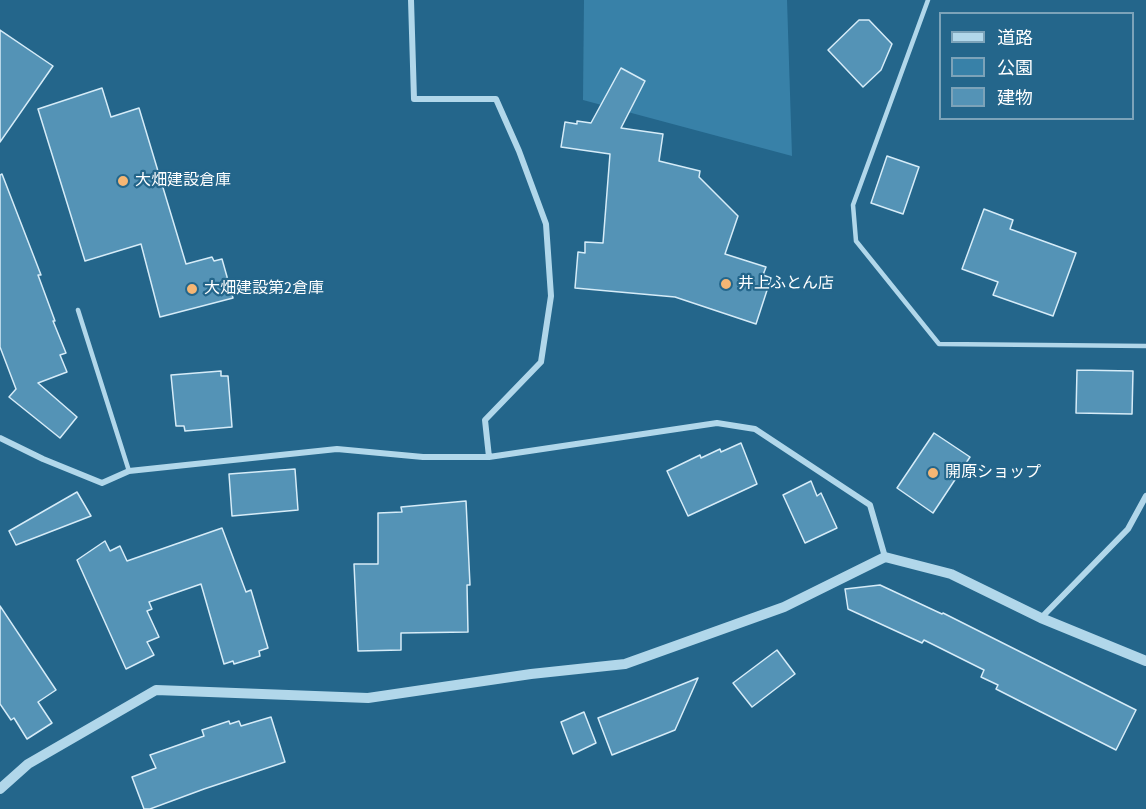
<!DOCTYPE html>
<html>
<head>
<meta charset="utf-8">
<style>
  body { margin:0 }
  #map { position:relative; width:1146px; height:809px; overflow:hidden; background:#24668b; font-family:"Source Sans 3","Noto Sans JP",sans-serif }
  canvas { display:block }
  .legend { position:absolute; left:939px; top:12px; width:195px; height:108px; box-sizing:border-box; background:#24668b; border:2px solid #7ca3b9; margin:0; padding:8px 10px; list-style:none; font-size:18px; color:#fff }
  .legend li { display:flex; align-items:center; gap:12px; height:30px }
  .legend b { width:30px; border:2px solid #7ca3b9 }
</style>
</head>
<body>
<div id="map">
<canvas width="1146" height="809"></canvas>
<ul class="legend">
<li><b style="height:8px;background:#b1d7ea"></b>道路</li>
<li><b style="height:16px;background:#3881a8"></b>公園</li>
<li><b style="height:16px;background:#5493b6"></b>建物</li>
</ul>
</div>
<script>
const ctx = document.querySelector('canvas').getContext('2d');
ctx.lineJoin = 'round';
function paint(path, color) {
  ctx.fillStyle = color;
  ctx.fill(path, 'evenodd');
}
function toPath(rows) {
  const path = new Path2D();
  for (const r of rows) {
    path.moveTo(r[0], r[1]);
    for (let i = 2; i < r.length; i += 2) path.lineTo(r[i], r[i + 1]);
  }
  return path;
}
function stroke(path, color, width, dash) {
  ctx.strokeStyle = color;
  ctx.lineWidth = width;
  ctx.lineCap = dash ? 'butt' : 'round';
  ctx.setLineDash(dash || []);
  ctx.stroke(path);
}
function write(font, color, halo, rows, align = 'center') {
  ctx.font = font + ' "Source Sans 3","Noto Sans JP",sans-serif';
  ctx.lineWidth = 4.5;
  ctx.setLineDash([]);
  ctx.textBaseline = 'middle';
  ctx.strokeStyle = halo;
  ctx.fillStyle = color;
  for (const [text, x, y, turn = 0] of rows) {
    ctx.save();
    ctx.translate(x, y);
    ctx.rotate((+turn || 0) * Math.PI / 180);
    ctx.textAlign = isNaN(turn) ? turn : align;
    if (halo) ctx.strokeText(text, 0, 0);
    ctx.fillText(text, 0, 0);
    ctx.restore();
  }
}
const green = toPath([
  [584,0,787,0,792,156,583,100]
]);
const building = toPath([
  [859,20,869,20,892,44,881,70,863,87,828,50,859,20],
  [0,30,53,66,0,142,0,30],
  [621,68,645,81,621,128,663,134,659,161,700,171,699,177,738,216,725,254,766,267,763,275,771,278,756,324,675,297,575,288,578,252,585,253,585,242,603,243,610,154,561,147,565,122,577,124,577,121,591,123,621,68],
  [102,88,111,117,139,108,186,264,212,257,214,261,222,259,233,298,160,317,141,244,85,261,38,109,102,88],
  [887,156,919,167,903,214,871,203,887,156],
  [2,174,41,275,38,275,55,321,53,321,66,353,60,355,67,372,38,383,77,417,60,438,9,397,16,389,0,347,0,175,2,174],
  [984,209,1013,220,1010,229,1076,253,1053,316,993,295,998,282,962,269,984,209],
  [1077,370,1133,371,1132,414,1076,413,1077,370],
  [221,371,221,376,228,376,232,427,185,431,184,426,176,426,171,375,221,371],
  [934,433,970,457,933,513,897,488,934,433],
  [741,443,757,484,688,516,667,471,700,455,701,458,720,449,721,452,741,443],
  [295,469,298,510,232,516,229,474,295,469],
  [811,481,817,496,821,493,837,528,805,543,783,495,811,481],
  [77,492,91,516,16,545,9,531,77,492],
  [466,501,470,585,467,585,468,632,401,633,401,650,358,651,354,564,378,564,378,513,402,512,401,507,466,501],
  [222,528,246,592,251,590,268,648,259,651,260,656,234,664,233,661,224,664,201,584,149,602,152,609,147,611,159,637,147,642,154,655,126,669,77,560,105,541,110,551,120,546,127,561,222,528],
  [880,585,942,614,943,613,1136,710,1116,750,996,689,998,685,981,677,984,670,924,640,922,643,848,609,845,589,880,585],
  [0,606,56,690,38,702,52,723,27,739,14,718,11,720,0,704,0,606],
  [777,650,795,674,752,707,733,683,777,650],
  [698,678,675,730,612,755,598,718,698,678],
  [584,712,596,743,573,754,561,722,584,712],
  [271,717,285,762,204,789,150,809,144,809,132,777,156,768,150,755,204,736,202,730,229,721,230,724,239,721,241,726,271,717]
]);
const service = toPath([
  [928,0,853,205,856,241,939,344,1146,346],
  [78,310,129,471]
]);
const minor = toPath([
  [411,0,414,99,496,99,519,151,546,224,551,296,541,362,485,420,489,457],
  [0,438,43,459,102,483,129,471,337,449,423,457,489,457,717,423,755,429,870,505,885,557],
  [1041,618,1128,529,1146,496]
]);
const tertiary = toPath([
  [0,789,28,764,156,690,368,698,531,674,625,664,784,607,885,557,951,574,1041,618,1146,661]
]);
const markers = [
  [123,181,6,"#f5b674"],
  [726,284,6,"#f5b674"],
  [192,289,6,"#f5b674"],
  [933,473,6,"#f5b674"]
];
const poiNames = [
  ["大畑建設倉庫",135,181],
  ["井上ふとん店",738,284],
  ["大畑建設第2倉庫",204,289],
  ["開原ショップ",945,473]
];
paint(green, '#3881a8');
paint(building, '#5493b6');
stroke(building, '#d6ecf8', 1.5);
stroke(service, '#b1d7ea', 4.5);
stroke(minor, '#b1d7ea', 6);
stroke(tertiary, '#b1d7ea', 10);
for (const [x, y, r, color] of markers) {
  const dot = new Path2D();
  dot.arc(x, y, r, 0, 2 * Math.PI);
  ctx.fillStyle = color;
  ctx.fill(dot);
  stroke(dot, '#24668b', 2);
}
write('16px', '#fff', '#24668b', poiNames, 'left');
</script>
</body>
</html>
